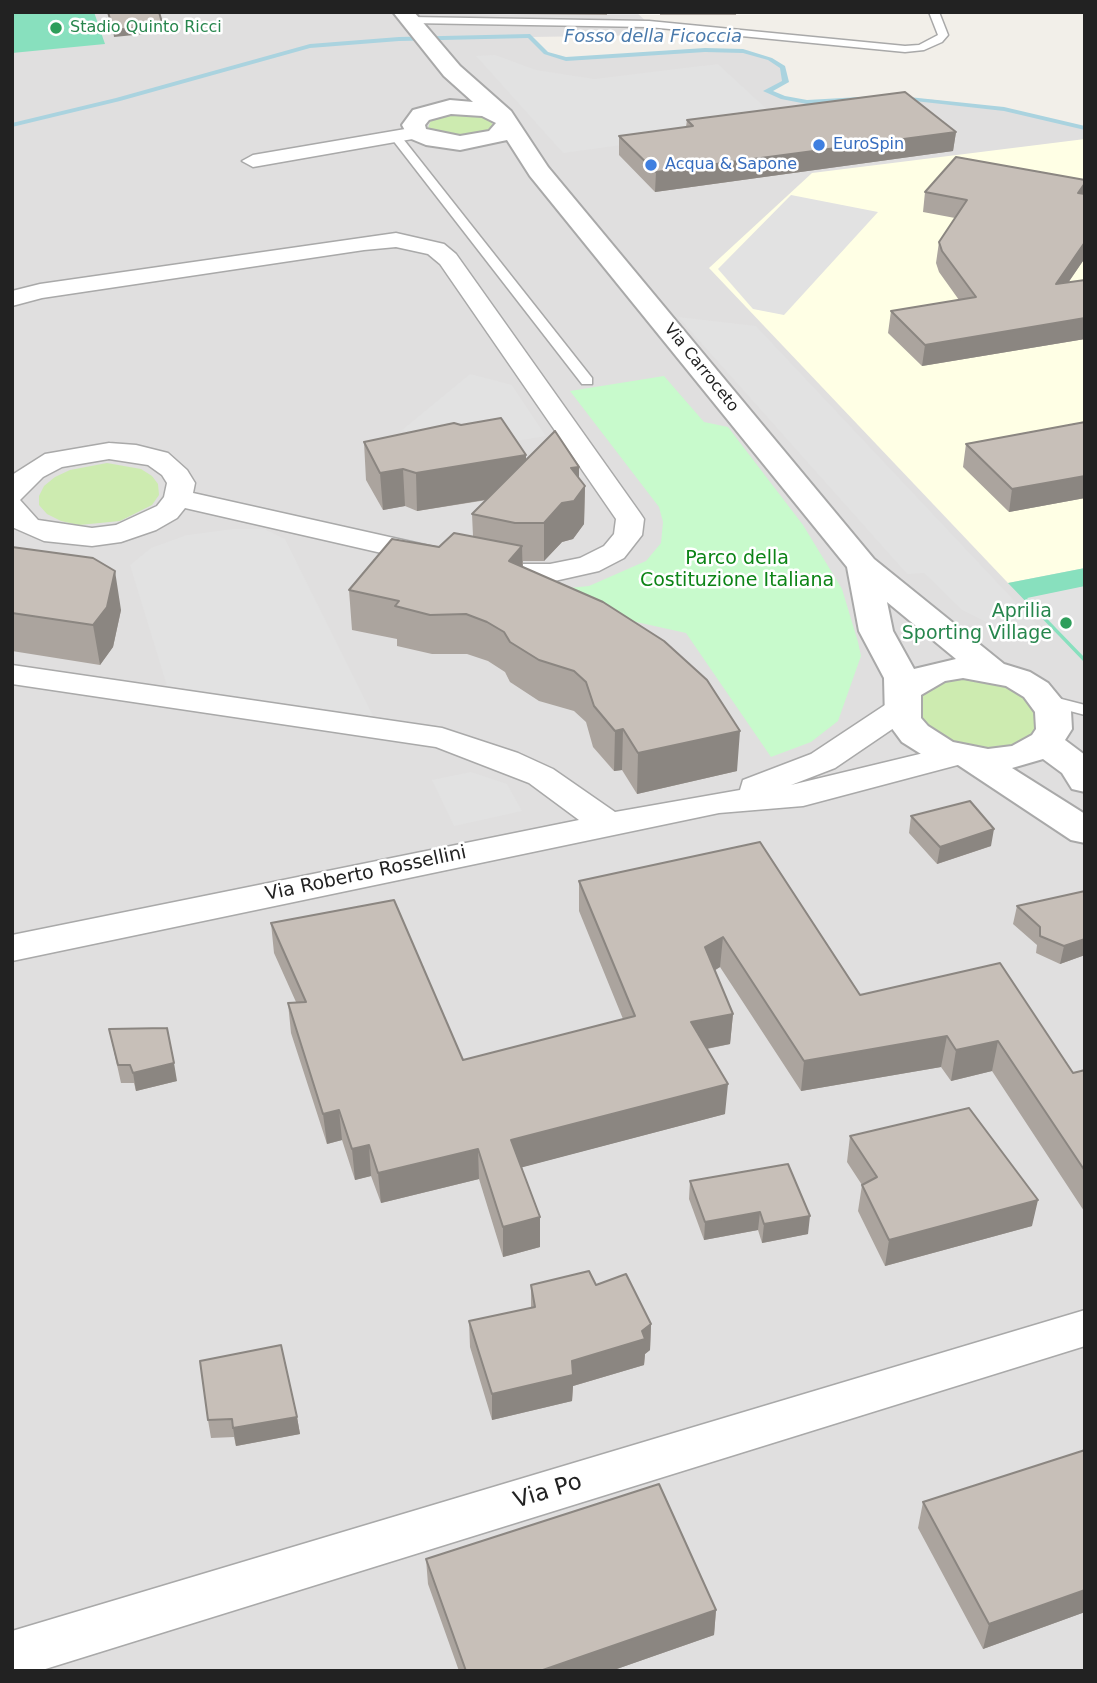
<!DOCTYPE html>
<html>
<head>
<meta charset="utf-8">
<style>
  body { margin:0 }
  #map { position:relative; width:1097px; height:1683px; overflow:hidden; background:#f2efe9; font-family:"DejaVu Sans",sans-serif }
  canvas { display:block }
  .frame { position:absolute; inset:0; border:14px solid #222; pointer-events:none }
</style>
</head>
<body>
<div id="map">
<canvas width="1097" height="1683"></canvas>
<div class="frame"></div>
</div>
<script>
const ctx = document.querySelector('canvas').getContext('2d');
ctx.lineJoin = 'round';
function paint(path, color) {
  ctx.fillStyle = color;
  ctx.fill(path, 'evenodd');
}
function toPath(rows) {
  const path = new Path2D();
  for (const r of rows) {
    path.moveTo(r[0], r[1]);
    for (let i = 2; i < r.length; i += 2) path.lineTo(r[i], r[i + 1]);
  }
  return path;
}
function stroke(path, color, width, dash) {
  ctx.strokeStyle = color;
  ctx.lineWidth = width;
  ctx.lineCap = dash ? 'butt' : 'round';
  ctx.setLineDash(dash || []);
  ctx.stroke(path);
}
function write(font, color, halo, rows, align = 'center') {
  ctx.font = font + ' "DejaVu Sans",sans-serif';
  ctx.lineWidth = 5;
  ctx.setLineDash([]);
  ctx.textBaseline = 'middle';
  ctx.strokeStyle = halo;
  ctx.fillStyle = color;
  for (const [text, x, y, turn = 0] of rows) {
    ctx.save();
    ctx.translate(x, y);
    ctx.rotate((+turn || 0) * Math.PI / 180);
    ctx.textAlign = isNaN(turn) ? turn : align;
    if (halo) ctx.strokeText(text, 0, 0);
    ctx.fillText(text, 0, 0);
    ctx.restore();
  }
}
const residential = toPath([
  [12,12,636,12,661,35,531,37,546,52,566,59,705,50,743,51,770,59,783,67,786,82,768,91,783,98,807,102,860,97,927,99,1004,109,1085,128,1085,1671,12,1671]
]);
const education = toPath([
  [1085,139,1085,568,1008,583,709,268,812,173]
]);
const grass = toPath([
  [455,113,483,116,492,123,492,127,481,134,460,137,432,132,428,128,431,120],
  [107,463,141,469,152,476,158,484,159,495,152,505,120,521,79,525,61,521,47,514,39,505,39,496,44,486,55,477,70,470],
  [978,669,1053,711,1019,756,927,744,905,692]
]);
const park = toPath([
  [664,376,704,422,728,427,803,525,842,589,858,642,861,656,838,721,811,742,771,757,686,633,510,594,589,586,646,561,661,543,663,522,659,507,570,391]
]);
const pitch = toPath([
  [12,12,94,12,105,44,12,53],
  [1085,568,1085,663,1008,583]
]);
const parking = toPath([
  [495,55,536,70,594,79,718,64,782,123,563,153,476,56],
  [791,195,878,212,784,315,753,309,718,269],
  [678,317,756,326,1042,630,1027,636,996,627,962,610,924,573,907,574],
  [470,374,512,385,546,436,448,452,442,441,402,430],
  [232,529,264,529,285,539,373,716,167,686,130,565,151,548,187,535],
  [1085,586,1085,658,1027,598],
  [471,772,507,784,522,811,454,826,432,780]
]);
const stream = toPath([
  [530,34,548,52,566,57,705,48,743,49,772,58,785,66,789,82,773,91,785,96,807,100,878,96,882,98,878,100,807,104,781,99,763,91,782,81,780,68,768,60,743,53,705,52,566,61,544,54,528,38,399,41,310,48,120,101,12,127,12,123,116,98,310,44,399,37,530,34],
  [899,96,1004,107,1085,126,1085,130,1004,111,897,99,895,98,899,96]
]);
const service = toPath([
  [929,12,939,12,948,35,942,42,924,50,905,52,649,27,410,23,405,20,410,17,649,21,905,46,919,45,938,35,929,12],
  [392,135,400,135,592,378,592,384,582,384,392,139,392,135],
  [1046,695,1085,705,1085,715,1040,703,1038,700,1046,695]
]);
const minor = toPath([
  [417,127,427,133,424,137,253,167,242,161,253,155,417,127],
  [396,233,444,244,456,254,640,513,644,519,642,535,624,558,599,571,550,582,515,582,479,574,474,568,479,562,489,559,515,564,550,564,580,558,604,546,614,534,616,519,440,264,428,254,396,247,364,250,42,298,12,306,12,291,40,284,396,233],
  [109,443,136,445,168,453,187,470,195,483,193,493,434,547,444,550,449,556,444,562,434,565,185,508,177,518,156,530,121,542,92,546,44,541,12,527,12,475,45,454,109,443],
  [109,459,148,465,162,475,167,483,164,497,157,506,116,525,92,528,38,520,20,500,43,477,62,467,109,459],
  [12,665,442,728,518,753,553,769,615,812,740,790,743,780,811,754,891,701,902,698,913,701,918,708,913,715,835,768,791,785,957,745,969,748,974,755,969,762,803,806,719,813,12,961,12,935,579,820,529,783,436,747,12,684,12,665],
  [1085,1310,1085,1346,39,1671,12,1671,12,1631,1085,1310]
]);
const tertiary = toPath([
  [393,12,414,12,460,66,511,111,548,167,874,559,1004,664,1030,672,1048,683,1071,711,1072,729,1065,740,1085,755,1085,792,1072,789,1062,773,1043,759,1012,768,1085,814,1085,843,1071,840,958,765,929,759,902,742,885,719,884,678,859,631,847,567,530,176,507,140,460,150,426,145,409,138,402,125,413,110,450,100,473,102,444,76,393,12],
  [451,114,482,116,496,123,489,131,460,136,426,129,425,125,429,120,451,114],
  [887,602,956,659,914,669,893,631,887,602],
  [963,678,1006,686,1024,697,1035,712,1036,729,1032,735,1012,746,988,749,953,742,928,726,921,718,921,695,945,681,963,678]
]);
const wall = toPath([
  [510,12,607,12,607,15,510,14],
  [660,12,736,12,736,15,660,15],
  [687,120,956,132,953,151,655,192,619,155,619,136,686,127],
  [1085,180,1085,258,1068,283,1085,280,1085,339,922,366,888,333,891,311,959,300,939,272,936,263,939,242,955,218,923,212,925,192],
  [1085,422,1085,498,1009,512,963,467,966,444],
  [364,442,579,467,579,479,585,486,584,524,573,539,562,542,544,561,523,561,523,567,737,771,637,794,622,770,614,771,593,747,586,722,574,711,539,701,510,682,505,672,488,661,467,654,432,654,397,646,397,639,352,630,349,590,439,547,473,536,472,514,487,500,417,511,405,506,383,510,366,480],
  [12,547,121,610,113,647,100,665,12,651],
  [911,816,991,846,937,864,909,833],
  [760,842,860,995,1000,963,1073,1073,1085,1070,1085,1211,1084,1211,992,1071,951,1081,941,1067,801,1091,720,967,714,971,733,1014,730,1044,707,1049,725,1114,522,1167,540,1247,503,1257,479,1179,381,1203,371,1176,355,1180,342,1140,327,1144,291,1033,288,1003,296,1002,274,953,271,923,463,1060,623,1019,579,911,579,881],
  [1085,891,1085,955,1060,964,1036,953,1037,945,1013,924,1017,906],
  [109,1029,177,1081,136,1091,134,1083,121,1083],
  [850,1136,1032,1226,885,1266,858,1211,862,1185,847,1162],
  [690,1181,808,1234,762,1243,758,1230,704,1240,689,1199],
  [531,1285,596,1285,651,1324,650,1350,645,1354,644,1365,573,1386,572,1401,492,1420,470,1347,469,1321,531,1308],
  [297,1417,300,1434,236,1446,234,1437,211,1438,208,1420],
  [1085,1450,1085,1612,983,1649,918,1528,923,1502],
  [426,1559,716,1610,714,1635,611,1671,459,1671,428,1584]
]);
const shadedWall = toPath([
  [163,26,164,32,114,37,113,30],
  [956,132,953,151,655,192,656,172],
  [1085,183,1085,190,1083,200,1078,193],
  [1085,242,1085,258,1052,306,1056,284],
  [1085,318,1085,339,922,366,925,345],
  [526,455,526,493,417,511,416,473],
  [579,467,579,494,585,486,584,524,573,539,562,542,544,561,544,523,571,468],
  [403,469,405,506,383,510,380,473],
  [1085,476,1085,498,1009,512,1012,489],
  [522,546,523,585,509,561],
  [115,571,121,610,113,647,100,665,93,625],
  [623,729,622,770,614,771,615,731],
  [740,731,737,771,637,794,638,753],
  [994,829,991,846,937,864,940,847],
  [723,937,720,967,703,977,705,947],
  [1085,939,1085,955,1060,964,1064,946],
  [733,1014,730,1044,689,1052,691,1022],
  [947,1036,941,1067,801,1091,804,1061],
  [998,1041,992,1071,951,1081,956,1050],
  [174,1063,177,1081,136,1091,133,1073],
  [728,1084,725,1114,512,1170,511,1140],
  [339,1110,342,1140,327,1144,323,1114],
  [369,1145,371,1176,355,1180,352,1149],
  [478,1149,479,1179,381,1203,378,1173],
  [1038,1200,1032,1226,885,1266,889,1240],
  [760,1212,758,1230,704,1240,705,1222],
  [810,1216,808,1234,762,1243,764,1224],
  [540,1217,540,1247,503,1257,503,1227],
  [651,1324,650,1350,645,1354,644,1365,573,1386,572,1401,492,1420,492,1394,642,1331],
  [297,1417,300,1434,236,1446,233,1428],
  [1085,1590,1085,1612,983,1649,989,1624],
  [716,1610,714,1635,611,1671,540,1671]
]);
const building = toPath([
  [108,12,159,12,163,26,113,30,108,12],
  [905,92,956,132,656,172,619,136,693,126,687,120,905,92],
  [956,157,1085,180,1085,183,1078,193,1085,194,1085,242,1056,284,1085,280,1085,318,925,345,891,311,976,297,942,251,939,242,967,200,925,192,956,157],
  [501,418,526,455,416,473,403,469,380,473,364,442,454,423,461,425,501,418],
  [1085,422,1085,476,1012,489,966,444,1085,422],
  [555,431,579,467,571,468,585,486,574,501,562,503,544,523,515,523,472,514,555,431],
  [454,533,522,546,509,561,603,602,664,641,707,680,740,731,638,753,623,729,615,731,594,706,586,682,574,671,539,660,510,642,504,632,487,622,466,614,430,615,395,606,399,601,349,590,392,539,439,547,454,533],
  [12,547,93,558,115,571,107,607,93,625,12,613,12,547],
  [970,801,994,829,940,847,911,816,970,801],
  [760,842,860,995,1000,963,1073,1073,1085,1070,1085,1171,998,1041,956,1050,947,1036,804,1061,723,937,705,947,733,1014,691,1022,728,1084,511,1140,540,1217,503,1227,478,1149,378,1173,369,1145,352,1149,339,1110,323,1114,288,1003,306,1002,271,923,394,900,463,1060,635,1016,579,881,760,842],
  [1085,891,1085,939,1064,946,1040,936,1040,927,1017,906,1085,891],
  [167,1028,174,1063,133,1073,130,1065,118,1065,109,1029,167,1028],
  [969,1108,1038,1200,889,1240,862,1185,877,1177,850,1136,969,1108],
  [788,1164,810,1216,764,1224,760,1212,705,1222,690,1181,788,1164],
  [589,1271,596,1285,626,1274,651,1324,642,1331,645,1339,572,1361,573,1375,492,1394,469,1321,535,1307,531,1285,589,1271],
  [281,1345,297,1417,233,1428,232,1419,208,1420,200,1361,281,1345],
  [1085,1450,1085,1590,989,1624,923,1502,1085,1450],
  [659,1484,716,1610,540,1671,466,1671,426,1559,659,1484]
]);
const markers = [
  [56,28,7,"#2e9e5b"],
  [819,145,7,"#3f7fe0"],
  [651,165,7,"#3f7fe0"],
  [1066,623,7,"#2e9e5b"]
];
const farLeisurenames = [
  ["Stadio Quinto Ricci",70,28]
];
const farShopnames = [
  ["EuroSpin",833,145],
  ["Acqua & Sapone",665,165]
];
const farStreetnames = [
  ["Via Carroceto",701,368,51]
];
const farWaternames = [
  ["Fosso della Ficoccia",653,37]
];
const parkNames = [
  ["Parco della",737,559],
  ["Costituzione Italiana",737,581]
];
const leisureNames = [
  ["Aprilia",1052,612],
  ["Sporting Village",1052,634]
];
const streetNames = [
  ["Via Roberto Rossellini",366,874,-12]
];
const nearStreetnames = [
  ["Via Po",548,1492,-17]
];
paint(residential, '#e0dfdf');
paint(education, '#ffffe5');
paint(grass, '#cdebb0');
paint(park, '#c8facc');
paint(pitch, '#88e0be');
paint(parking, '#e2e2e2');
paint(stream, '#aad3df');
stroke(service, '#a9a9a9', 3);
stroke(minor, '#a9a9a9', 3);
stroke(tertiary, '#a9a9a9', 4);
paint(service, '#fff');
paint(minor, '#fff');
paint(tertiary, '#fff');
paint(wall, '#aba49e');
paint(shadedWall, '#8b8681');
paint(building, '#c7bfb8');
stroke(building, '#8b8681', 2);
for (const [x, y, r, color] of markers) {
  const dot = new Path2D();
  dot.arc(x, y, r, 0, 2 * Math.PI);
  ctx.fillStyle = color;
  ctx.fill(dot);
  stroke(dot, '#fff', 2.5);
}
write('16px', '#27864d', '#fff', farLeisurenames, 'left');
write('16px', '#366cbe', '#fff', farShopnames, 'left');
write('16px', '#222', '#fff', farStreetnames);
write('italic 18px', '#4a7aab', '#fff', farWaternames);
write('19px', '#0c8416', '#fff', parkNames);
write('19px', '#27864d', '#fff', leisureNames, 'right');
write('19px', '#222', '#fff', streetNames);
write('23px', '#222', '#fff', nearStreetnames);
</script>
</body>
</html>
